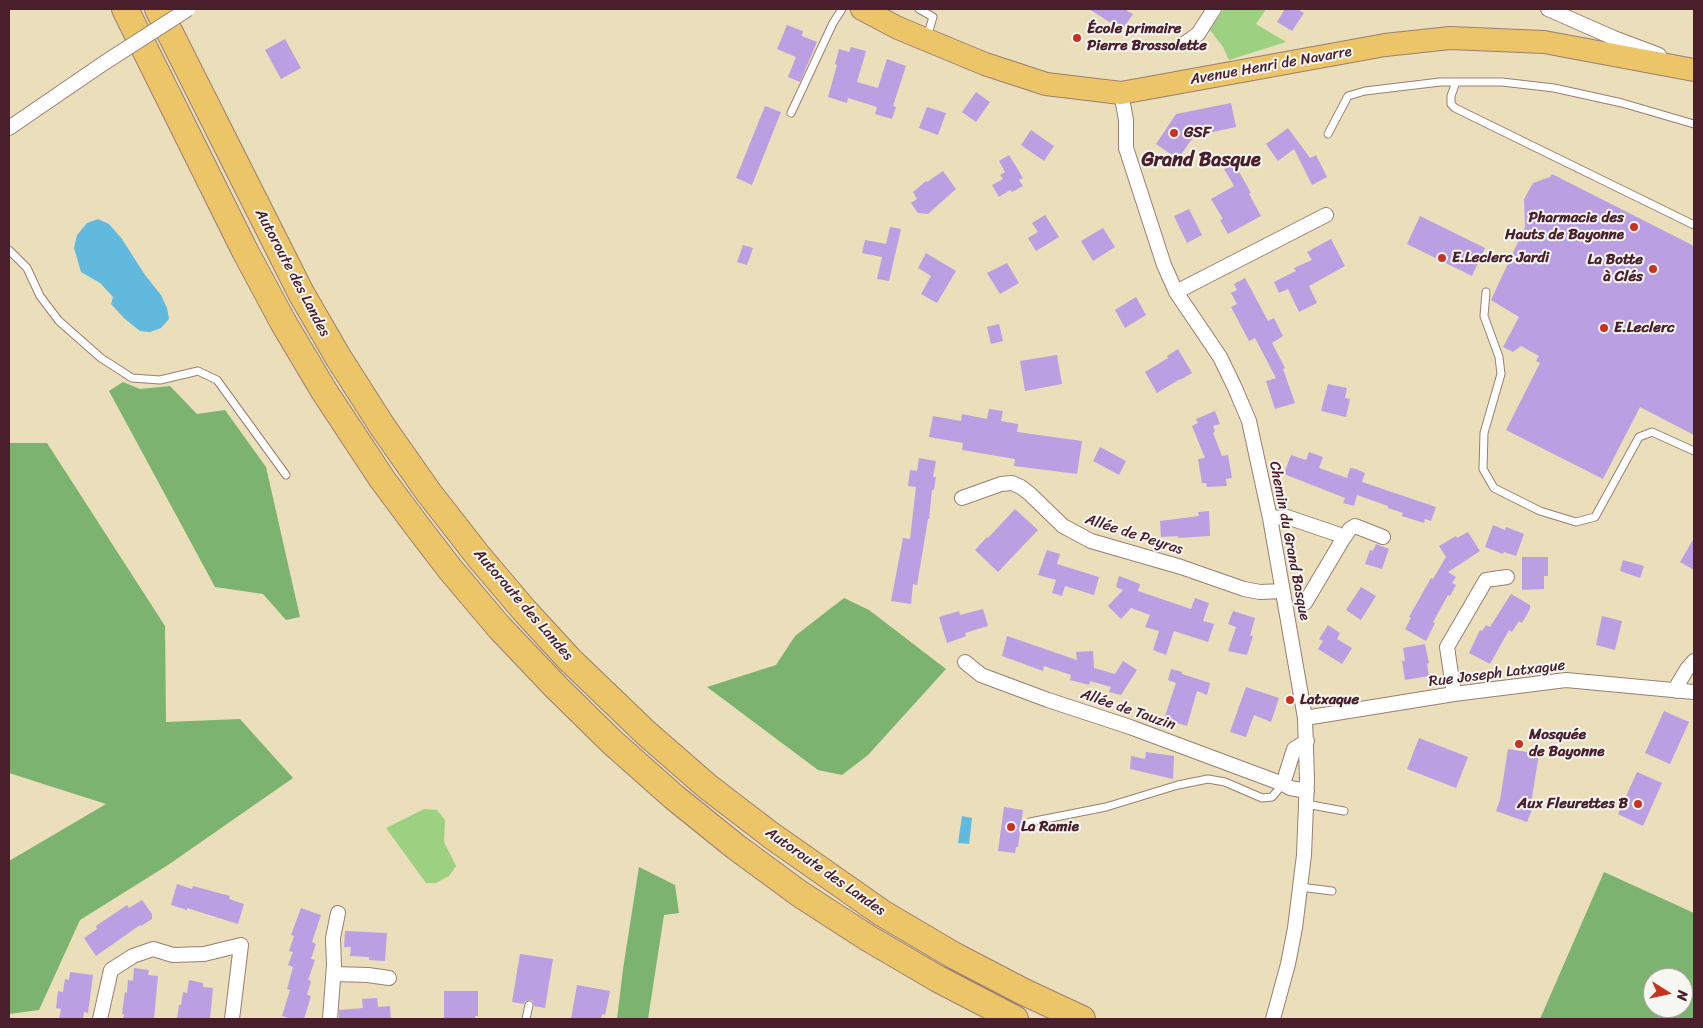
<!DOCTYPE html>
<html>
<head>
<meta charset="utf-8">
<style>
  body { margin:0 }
  #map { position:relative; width:1703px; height:1028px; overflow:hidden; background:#ebdeba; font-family:Sriracha,sans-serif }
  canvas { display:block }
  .frame { position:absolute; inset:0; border:10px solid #4a1f2b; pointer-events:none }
  .north { position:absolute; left:1643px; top:968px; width:50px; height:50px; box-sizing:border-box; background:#f6f6f2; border:1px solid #b1a0a2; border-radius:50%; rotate:100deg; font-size:14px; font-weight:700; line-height:20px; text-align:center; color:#4a1f2b }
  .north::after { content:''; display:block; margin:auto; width:18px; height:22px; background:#c8321e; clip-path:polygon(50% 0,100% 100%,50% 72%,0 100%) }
</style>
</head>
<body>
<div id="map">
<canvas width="1703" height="1028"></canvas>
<div class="frame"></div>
<div class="north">N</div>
</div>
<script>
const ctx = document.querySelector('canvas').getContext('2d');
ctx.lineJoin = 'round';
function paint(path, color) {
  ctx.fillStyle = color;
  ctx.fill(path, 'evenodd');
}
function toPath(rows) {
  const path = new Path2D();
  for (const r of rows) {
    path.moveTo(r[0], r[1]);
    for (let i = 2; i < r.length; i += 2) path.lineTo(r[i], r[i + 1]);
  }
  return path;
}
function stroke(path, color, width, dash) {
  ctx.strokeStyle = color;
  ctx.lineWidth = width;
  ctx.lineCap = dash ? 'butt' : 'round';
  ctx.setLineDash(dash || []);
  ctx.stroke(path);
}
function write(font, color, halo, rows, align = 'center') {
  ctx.font = font + ' Sriracha,sans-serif';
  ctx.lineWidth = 4;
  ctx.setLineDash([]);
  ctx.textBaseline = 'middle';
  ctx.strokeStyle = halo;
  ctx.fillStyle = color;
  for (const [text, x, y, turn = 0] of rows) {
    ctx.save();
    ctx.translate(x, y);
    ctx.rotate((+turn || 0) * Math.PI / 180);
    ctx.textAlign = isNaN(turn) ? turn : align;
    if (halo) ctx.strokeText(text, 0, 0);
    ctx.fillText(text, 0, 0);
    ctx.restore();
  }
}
const green = toPath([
  [1224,9,1266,9,1256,24,1286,42,1229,60,1223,47,1210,30],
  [424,809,437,810,445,820,444,842,456,866,449,876,436,883,426,883,386,828]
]);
const forest = toPath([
  [123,382,140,389,170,386,197,414,225,410,266,467,300,617,286,620,263,594,215,587,109,391],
  [9,443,47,443,165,626,166,722,240,719,293,778,168,865,80,920,39,1010,9,1014,9,861,106,804,9,773],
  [844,598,869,610,946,669,868,755,842,775,818,770,707,687,776,665,795,636],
  [639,867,675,885,679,913,664,915,648,1019,617,1019,623,969],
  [1604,872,1694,913,1694,1019,1540,1019],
  [1653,978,1683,978,1683,1008,1653,1008]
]);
const water = toPath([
  [98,219,109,224,122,239,145,275,161,295,167,308,169,319,161,328,150,332,140,331,125,319,111,304,113,297,100,283,81,272,74,248,77,235,87,223],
  [962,816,972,818,969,844,958,843]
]);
const building = toPath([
  [1089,9,1124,9,1133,14,1122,30],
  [1285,9,1297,9,1304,13,1292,31,1277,22],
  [787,25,803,31,802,36,817,42,800,82,788,77,796,57,777,49],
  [285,39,301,68,281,79,265,50],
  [851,47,866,51,857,82,878,88,887,59,906,66,893,106,896,107,892,119,875,114,877,107,848,98,847,103,828,97,837,65,835,64,839,49,849,52],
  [976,92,990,102,976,122,962,112],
  [1231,103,1236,127,1194,136,1178,159,1156,144,1176,114],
  [765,106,781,112,752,185,736,178],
  [927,107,946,113,938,135,919,128],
  [1288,128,1310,158,1316,155,1327,177,1312,185,1294,149,1278,161,1266,144],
  [1031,130,1054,146,1044,161,1021,145],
  [1009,155,1023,178,1019,180,1023,186,1012,192,1010,190,999,197,992,185,1003,179,1000,175,1005,172,999,161],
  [1234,163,1251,193,1249,194,1261,216,1228,234,1220,220,1223,219,1211,199,1234,186,1224,169],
  [943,171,956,189,928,214,918,213,911,203,917,199,913,192,926,181,927,182],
  [1552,174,1694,246,1694,435,1640,407,1603,479,1506,430,1540,363,1536,361,1539,356,1521,346,1513,352,1503,347,1519,317,1491,300,1525,227,1524,199,1533,183,1550,177],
  [1189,209,1202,235,1187,243,1174,216],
  [1045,215,1059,237,1036,251,1028,238,1038,232,1032,223],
  [1420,216,1485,248,1472,276,1407,244],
  [890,227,901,229,889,281,877,279,882,257,862,253,865,240,886,244],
  [1103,228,1115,247,1093,261,1081,241],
  [1331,239,1345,266,1309,286,1317,303,1299,312,1288,289,1279,293,1274,282,1296,271,1294,268,1312,260,1307,252],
  [743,245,753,248,747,265,737,262],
  [926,253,956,271,937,303,921,294,931,276,918,268],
  [1007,263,1019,283,1000,294,987,273],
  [1245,278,1268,321,1274,318,1283,336,1272,343,1285,368,1283,369,1295,403,1275,409,1266,381,1276,378,1255,338,1249,341,1231,307,1237,304,1231,293,1237,290,1234,284],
  [1136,297,1146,315,1125,328,1115,310],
  [999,324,1003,341,991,344,987,327],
  [1178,349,1192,373,1180,380,1180,379,1157,393,1145,372,1168,358,1167,356],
  [1057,355,1062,384,1025,391,1020,361],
  [1328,384,1347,388,1345,398,1350,399,1346,417,1321,411],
  [989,409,1003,411,1001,421,1018,424,1017,432,1082,441,1077,474,1014,466,1015,459,962,450,963,443,929,437,933,416,961,421,962,414,987,419],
  [1215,411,1220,424,1213,426,1215,431,1213,433,1222,456,1228,455,1232,478,1226,479,1227,486,1207,487,1206,483,1202,483,1198,459,1205,458,1192,426,1198,423,1196,419],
  [1100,447,1126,461,1119,475,1093,461],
  [1309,452,1323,457,1319,468,1347,478,1350,468,1356,469,1365,473,1362,482,1436,507,1431,521,1425,519,1424,523,1402,516,1403,513,1388,508,1388,506,1357,495,1354,506,1343,503,1345,498,1284,474,1291,455,1306,460],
  [919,458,936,461,933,477,936,477,934,490,932,490,929,519,928,519,917,585,913,584,911,604,891,601,903,538,910,539,916,487,908,486,910,470,917,471],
  [1015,509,1038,530,998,572,975,550,987,537,988,538],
  [1209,511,1210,536,1178,538,1178,536,1161,537,1160,521,1199,516,1198,512],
  [1493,525,1505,530,1506,527,1524,534,1516,556,1504,552,1503,554,1485,547],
  [1468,532,1480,551,1448,572,1456,577,1452,583,1456,585,1450,596,1448,595,1433,622,1435,623,1426,641,1405,629,1411,618,1409,617,1431,578,1433,579,1446,557,1439,546,1456,536,1457,538],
  [1694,538,1694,570,1680,562],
  [1376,544,1389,549,1382,569,1365,564,1370,550,1373,551],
  [1047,550,1060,554,1057,564,1099,577,1094,595,1065,586,1062,596,1052,593,1056,580,1038,575],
  [1522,557,1548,557,1548,576,1544,576,1544,589,1522,590],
  [1623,560,1644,566,1640,578,1620,571],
  [1119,576,1140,584,1138,591,1191,609,1195,598,1209,603,1203,621,1214,624,1208,642,1174,631,1166,655,1153,650,1159,631,1145,627,1150,615,1131,608,1121,619,1108,606,1123,590,1116,587],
  [1361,587,1376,596,1361,620,1346,610],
  [1511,594,1530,605,1530,609,1522,623,1519,621,1512,632,1509,630,1490,664,1469,653,1480,630,1482,631,1486,625,1490,627],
  [983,609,988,626,965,633,966,636,947,643,939,617,959,611,960,615],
  [1233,611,1255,618,1250,636,1253,636,1247,655,1228,651,1236,627,1228,624],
  [1602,616,1622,621,1615,650,1596,645],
  [1328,625,1340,633,1337,639,1352,648,1342,664,1318,649,1323,641,1319,639],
  [1007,636,1077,660,1076,652,1093,651,1094,668,1115,674,1123,661,1137,670,1121,695,1109,692,1111,687,1090,681,1089,685,1070,680,1071,675,1044,666,1043,671,1002,656],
  [1425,644,1429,663,1427,664,1429,676,1405,680,1402,661,1405,661,1403,648],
  [1171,669,1182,672,1182,674,1210,683,1207,695,1197,691,1187,726,1164,719,1176,683,1168,680],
  [1246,687,1279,698,1271,722,1254,715,1246,737,1230,732],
  [1664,711,1689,722,1670,764,1645,753],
  [1419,738,1468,757,1456,788,1407,769],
  [1508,749,1539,754,1531,803,1534,805,1527,822,1496,811,1500,800],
  [1146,752,1174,756,1173,779,1130,769,1131,756,1145,759],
  [1637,772,1662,783,1643,826,1618,814],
  [1004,807,1023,810,1018,847,1016,847,1015,853,998,851],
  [177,884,192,889,193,886,215,892,230,896,229,899,244,904,238,924,187,908,187,910,171,905],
  [142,900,152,914,152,919,141,926,140,925,96,956,84,938,97,929,96,926,127,905,129,908],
  [301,908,321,915,312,942,316,944,311,959,315,960,308,980,311,981,307,995,311,996,304,1019,292,1019,282,1016,290,990,287,989,293,967,288,965,293,952,289,951,294,936,291,935],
  [345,931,387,933,385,961,369,960,369,957,350,956,351,947,344,947],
  [520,954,553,959,545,1008,534,1006,533,1001,530,1000,525,1001,524,1004,512,1002],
  [134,968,149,970,148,975,158,976,154,1019,123,1019,124,1014,122,1014,125,992,127,993,128,980,133,981],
  [70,972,93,975,88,1013,84,1012,83,1019,59,1019,61,1009,56,1008,58,991,63,992,65,979,69,980],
  [189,980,203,983,203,987,213,988,210,1019,177,1019,179,1005,181,1005,183,992,187,993],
  [577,985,610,991,605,1015,602,1014,601,1019,571,1019],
  [444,991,478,991,478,1016,475,1016,475,1019,444,1019],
  [377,998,378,1007,390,1006,391,1019,339,1019,339,1010,363,1008,362,999]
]);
const lane = toPath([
  [919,9,933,17,927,37],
  [1456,82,1451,96,1451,104,1455,108,1694,225],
  [791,113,833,23,842,9],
  [1328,134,1348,96,1365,91,1440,82,1502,82,1554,88,1622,103,1694,124],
  [9,250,27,268,40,296,59,321,101,358,132,378,160,380,198,371,217,380,286,475],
  [1486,292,1484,316,1499,357,1501,374,1484,433,1483,469,1494,488,1540,511,1576,522,1595,517,1639,437,1652,432,1694,451],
  [1306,804,1344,811],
  [1030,822,1106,807,1178,785,1208,779,1225,782,1262,798,1272,797,1283,784],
  [1300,887,1332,891],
  [526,1019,529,1005]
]);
const street = toPath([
  [1548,9,1614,38,1659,55],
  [1184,44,1198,34,1214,9],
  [1121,93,1126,120,1126,148,1164,265,1176,292,1220,357,1235,388,1249,421,1270,518,1305,718,1307,780,1304,855,1295,928,1288,964,1273,1019],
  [9,128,104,63],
  [1176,292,1326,215],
  [962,498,1001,484,1012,483,1021,487,1030,494,1063,526,1091,541,1181,567,1244,589,1260,592,1282,591],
  [1270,518,1287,517,1337,534,1343,539,1305,603],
  [1343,539,1350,529,1355,526,1383,537],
  [965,662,981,675,1048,700,1130,727,1283,784],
  [1677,691,1678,684,1687,669,1694,661],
  [1454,694,1447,647,1486,580,1507,577],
  [1305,718,1454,694,1566,680,1694,692],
  [1307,791,1290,788,1283,784,1294,749,1307,741],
  [334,974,368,975,389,978],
  [100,1019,111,970,133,956,153,949,173,955,204,954,241,945,232,1019],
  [330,1019,334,965,333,938,338,913]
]);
const primary = toPath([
  [862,9,898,28,985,64,1046,84,1121,93,1385,45,1450,38,1544,42,1694,70]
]);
const highway = toPath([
  [125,9,245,251,283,322,324,391,382,479,417,526,450,569,499,627,556,687,612,742,674,797,736,847,800,894,868,938,938,979,1015,1019],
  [158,9,301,293,338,357,382,426,429,493,479,557,524,610,569,659,646,733,708,787,772,836,882,913,953,955,1024,992,1082,1019]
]);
const streetBridge = toPath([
  [104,63,188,9]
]);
const markers = [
  [1077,38,5,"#c8321e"],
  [1174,133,5,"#c8321e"],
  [1634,227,5,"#c8321e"],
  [1442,258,5,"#c8321e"],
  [1653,269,5,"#c8321e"],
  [1604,328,5,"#c8321e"],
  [1290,700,5,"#c8321e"],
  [1519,744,5,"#c8321e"],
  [1638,804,5,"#c8321e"],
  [1011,827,5,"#c8321e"]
];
const poiNames = [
  ["École primaire",1087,29],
  ["Pierre Brossolette",1087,46],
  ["GSF",1184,133],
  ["Pharmacie des",1624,218,"right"],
  ["Hauts de Bayonne",1624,235,"right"],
  ["E.Leclerc Jardi",1452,258],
  ["La Botte",1643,260,"right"],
  ["à Clés",1643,277,"right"],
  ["E.Leclerc",1614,328],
  ["Latxaque",1300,700],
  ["Mosquée",1529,735],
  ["de Bayonne",1529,752],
  ["Aux Fleurettes B",1628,804,"right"],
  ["La Ramie",1021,827]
];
const streetNames = [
  ["Avenue Henri de Navarre",1271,66,-10],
  ["Autoroute des Landes",292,273,62],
  ["Allée de Peyras",1134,535,18],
  ["Chemin du Grand Basque",1289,541,79],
  ["Autoroute des Landes",523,605,49],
  ["Rue Joseph Latxague",1497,674,-7],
  ["Allée de Tauzin",1128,710,19],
  ["Autoroute des Landes",825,872,35]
];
const districtNames = [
  ["Grand Basque",1201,161]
];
paint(green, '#9cd182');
paint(forest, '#7db370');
paint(water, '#61bade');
paint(building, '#ba9fe3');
stroke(lane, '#9a7e72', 9);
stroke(street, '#9a7e72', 16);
stroke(primary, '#9a7e72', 24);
stroke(highway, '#9a7e72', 28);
stroke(lane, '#fff', 7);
stroke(street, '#fff', 14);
stroke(primary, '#edc569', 22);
stroke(highway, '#edc569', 26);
stroke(streetBridge, '#9a7e72', 16, []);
stroke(streetBridge, '#fff', 14);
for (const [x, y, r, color] of markers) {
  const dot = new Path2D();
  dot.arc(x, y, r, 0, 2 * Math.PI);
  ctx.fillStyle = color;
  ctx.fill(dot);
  stroke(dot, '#f6f6f2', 2);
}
write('bold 15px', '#4a1f2b', '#f6f6f2', poiNames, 'left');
write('15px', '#4a1f2b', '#f6f6f2', streetNames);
write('bold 20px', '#4a1f2b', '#f6f6f2', districtNames);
</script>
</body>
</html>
